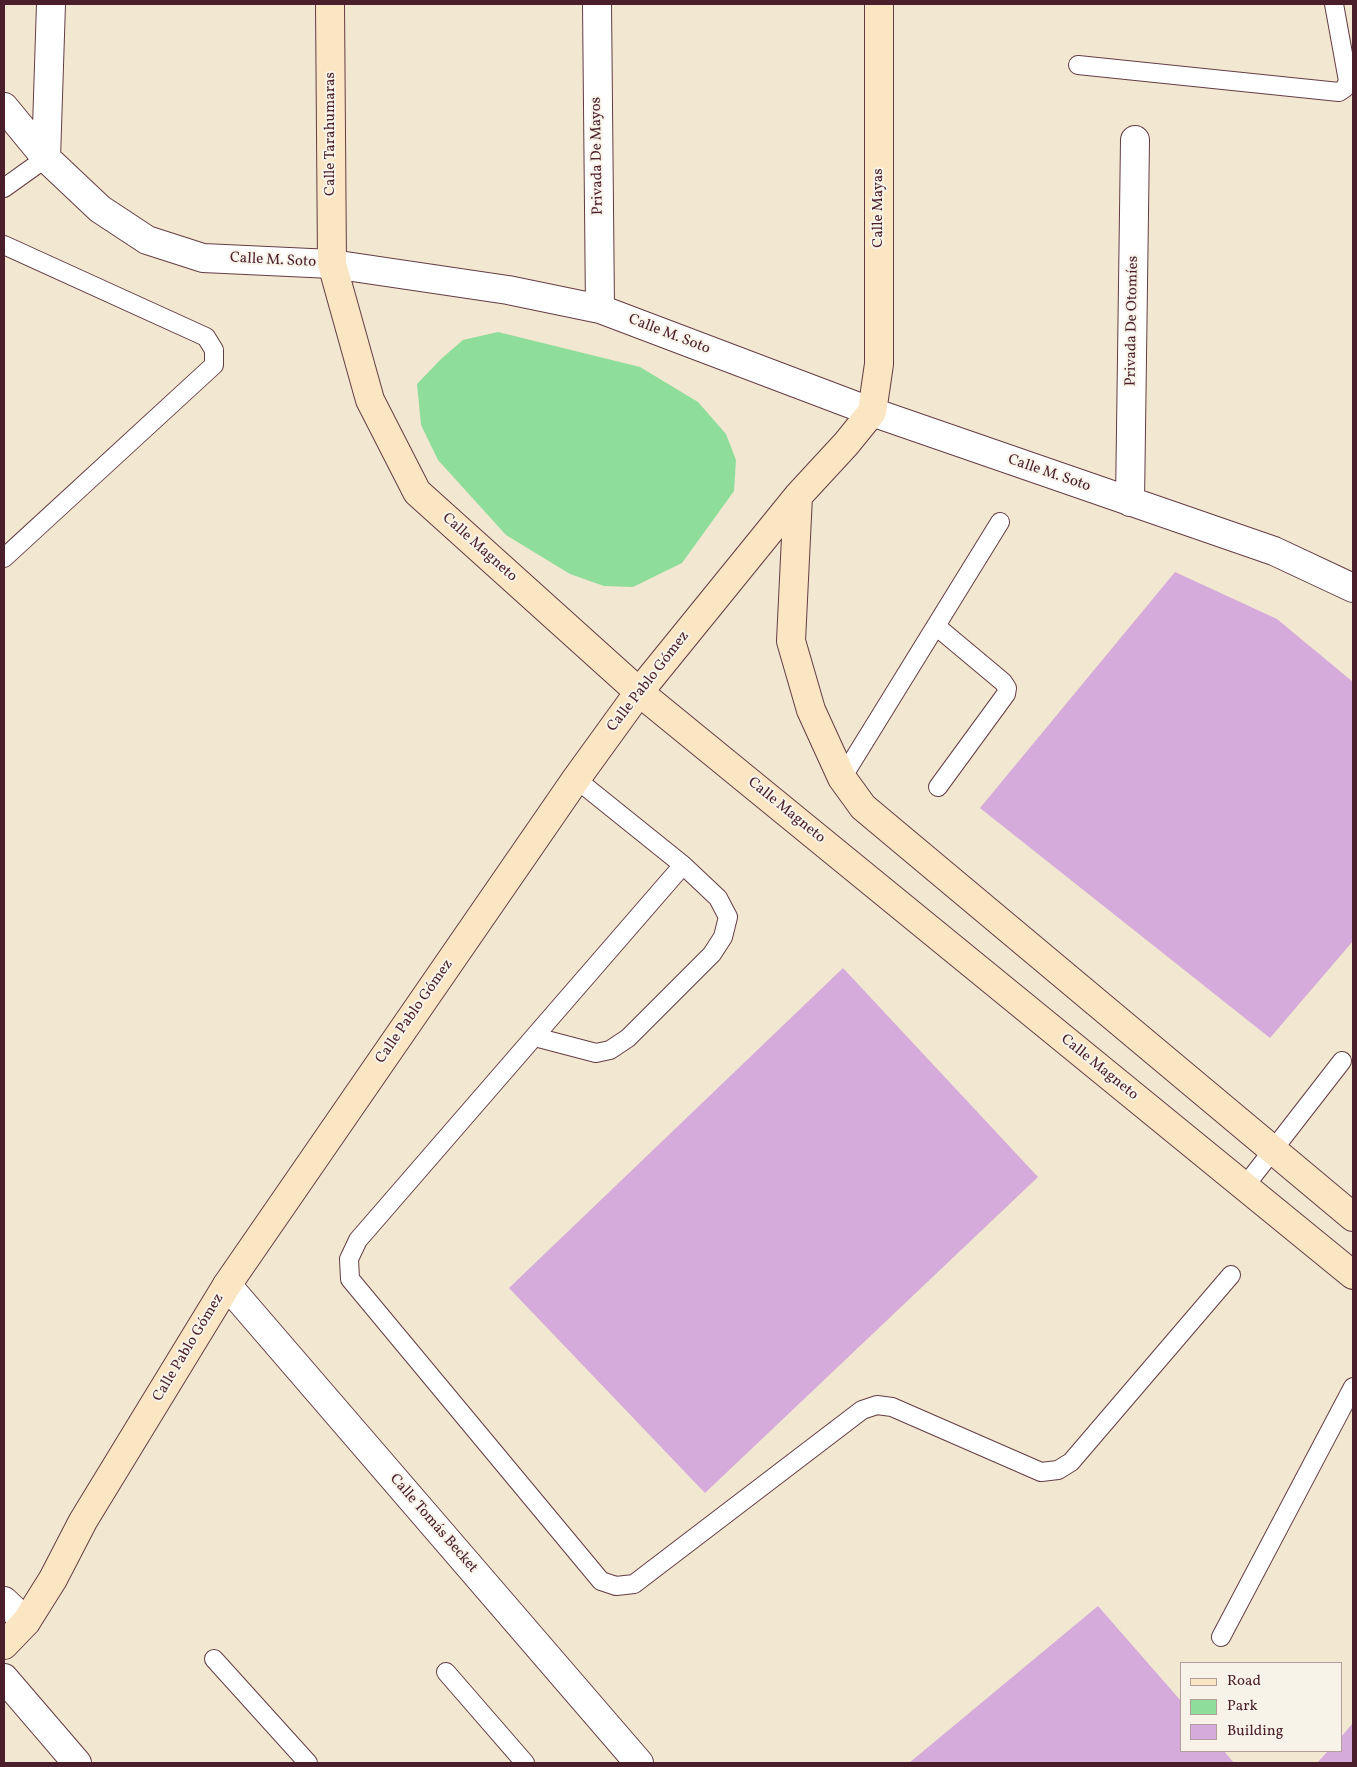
<!DOCTYPE html>
<html>
<head>
<meta charset="utf-8">
<style>
  body { margin:0 }
  #map { position:relative; width:1357px; height:1767px; overflow:hidden; background:#f2e7d0; font-family:Vollkorn,serif }
  canvas { display:block }
  .frame { position:absolute; inset:0; border:5px solid #4a1f2b; pointer-events:none }
  .legend { position:absolute; left:1180px; top:1662px; width:162px; height:90px; box-sizing:border-box; background:#f7f3e8; border:1px solid #b29e9c; margin:0; padding:6px 9px; list-style:none; font-size:15px; color:#4a1f2b }
  .legend li { display:flex; align-items:center; gap:10px; height:25px }
  .legend b { width:25px; border:1px solid #b29e9c }
</style>
</head>
<body>
<div id="map">
<canvas width="1357" height="1767"></canvas>
<div class="frame"></div>
<ul class="legend">
<li><b style="height:6px;background:#fbe6c4"></b>Road</li>
<li><b style="height:14px;background:#8edd9b"></b>Park</li>
<li><b style="height:14px;background:#d4abda"></b>Building</li>
</ul>
</div>
<script>
const ctx = document.querySelector('canvas').getContext('2d');
ctx.lineJoin = 'round';
function paint(path, color) {
  ctx.fillStyle = color;
  ctx.fill(path, 'evenodd');
}
function toPath(rows) {
  const path = new Path2D();
  for (const r of rows) {
    path.moveTo(r[0], r[1]);
    for (let i = 2; i < r.length; i += 2) path.lineTo(r[i], r[i + 1]);
  }
  return path;
}
function stroke(path, color, width, dash) {
  ctx.strokeStyle = color;
  ctx.lineWidth = width;
  ctx.lineCap = dash ? 'butt' : 'round';
  ctx.setLineDash(dash || []);
  ctx.stroke(path);
}
function write(font, color, halo, rows, align = 'center') {
  ctx.font = font + ' Vollkorn,serif';
  ctx.lineWidth = 4;
  ctx.setLineDash([]);
  ctx.textBaseline = 'middle';
  ctx.strokeStyle = halo;
  ctx.fillStyle = color;
  for (const [text, x, y, turn = 0] of rows) {
    ctx.save();
    ctx.translate(x, y);
    ctx.rotate((+turn || 0) * Math.PI / 180);
    ctx.textAlign = isNaN(turn) ? turn : align;
    if (halo) ctx.strokeText(text, 0, 0);
    ctx.fillText(text, 0, 0);
    ctx.restore();
  }
}
const green = toPath([
  [498,332,640,367,698,402,726,434,736,460,734,491,682,563,633,587,604,586,570,574,506,535,438,460,421,425,417,384,441,359,463,340]
]);
const building = toPath([
  [1175,572,1277,619,1353,682,1353,941,1270,1038,980,808],
  [843,968,1038,1177,705,1493,509,1288],
  [1098,1606,1181,1701,1181,1751,1224,1751,1234,1763,909,1763],
  [1353,1723,1353,1763,1317,1763,1328,1751,1341,1751,1341,1737]
]);
const lane = toPath([
  [1078,65,1339,92,1345,88,1348,81,1334,4],
  [4,188,46,158],
  [4,245,206,337,214,350,214,365,4,558],
  [936,626,1003,682,1007,688,1006,694,938,787],
  [842,778,1000,522],
  [683,865,358,1240,349,1259,350,1279,601,1581,616,1586,634,1584,862,1410,877,1405,892,1407,1041,1472,1058,1470,1071,1462,1231,1275],
  [535,1037,596,1053,610,1050,628,1038,712,954,723,937,728,917,718,898,683,865,576,779],
  [1245,1186,1342,1061],
  [1221,1637,1353,1387],
  [214,1659,308,1763],
  [446,1672,525,1763]
]);
const street = toPath([
  [597,4,600,309],
  [4,107,46,158,100,209,147,240,203,258,332,264,508,290,600,309,872,412,1274,551,1353,588],
  [46,158,51,4],
  [1130,502,1135,140],
  [227,1285,639,1763],
  [4,1601,26,1622],
  [4,1678,77,1763]
]);
const secondary = toPath([
  [330,4,332,264,370,400,417,492,639,692,1353,1275],
  [798,496,791,641,811,710,842,778,863,807,1353,1217],
  [4,1645,26,1622,53,1579,83,1521,227,1285,576,779,639,692,798,496,846,444,872,412,879,364,879,4]
]);
const streetNames = [
  ["Calle Tarahumaras",331,134,-90],
  ["Privada De Mayos",598,156,-91],
  ["Calle Mayas",879,208,-90],
  ["Calle M. Soto",273,261,3],
  ["Privada De Otomíes",1133,321,-89],
  ["Calle M. Soto",669,335,21],
  ["Calle M. Soto",1049,474,19],
  ["Calle Magneto",479,548,42],
  ["Calle Pablo Gómez",649,682,-52],
  ["Calle Magneto",786,811,39],
  ["Calle Pablo Gómez",415,1012,-55],
  ["Calle Magneto",1099,1068,39],
  ["Calle Pablo Gómez",189,1348,-59],
  ["Calle Tomás Becket",433,1524,49]
];
paint(green, '#8edd9b');
paint(building, '#d4abda');
stroke(lane, '#633d44', 20);
stroke(street, '#633d44', 30);
stroke(secondary, '#633d44', 30);
stroke(lane, '#fff', 18);
stroke(street, '#fff', 28);
stroke(secondary, '#fbe6c4', 28);
write('15px', '#4a1f2b', '#f7f3e8', streetNames);
</script>
</body>
</html>
